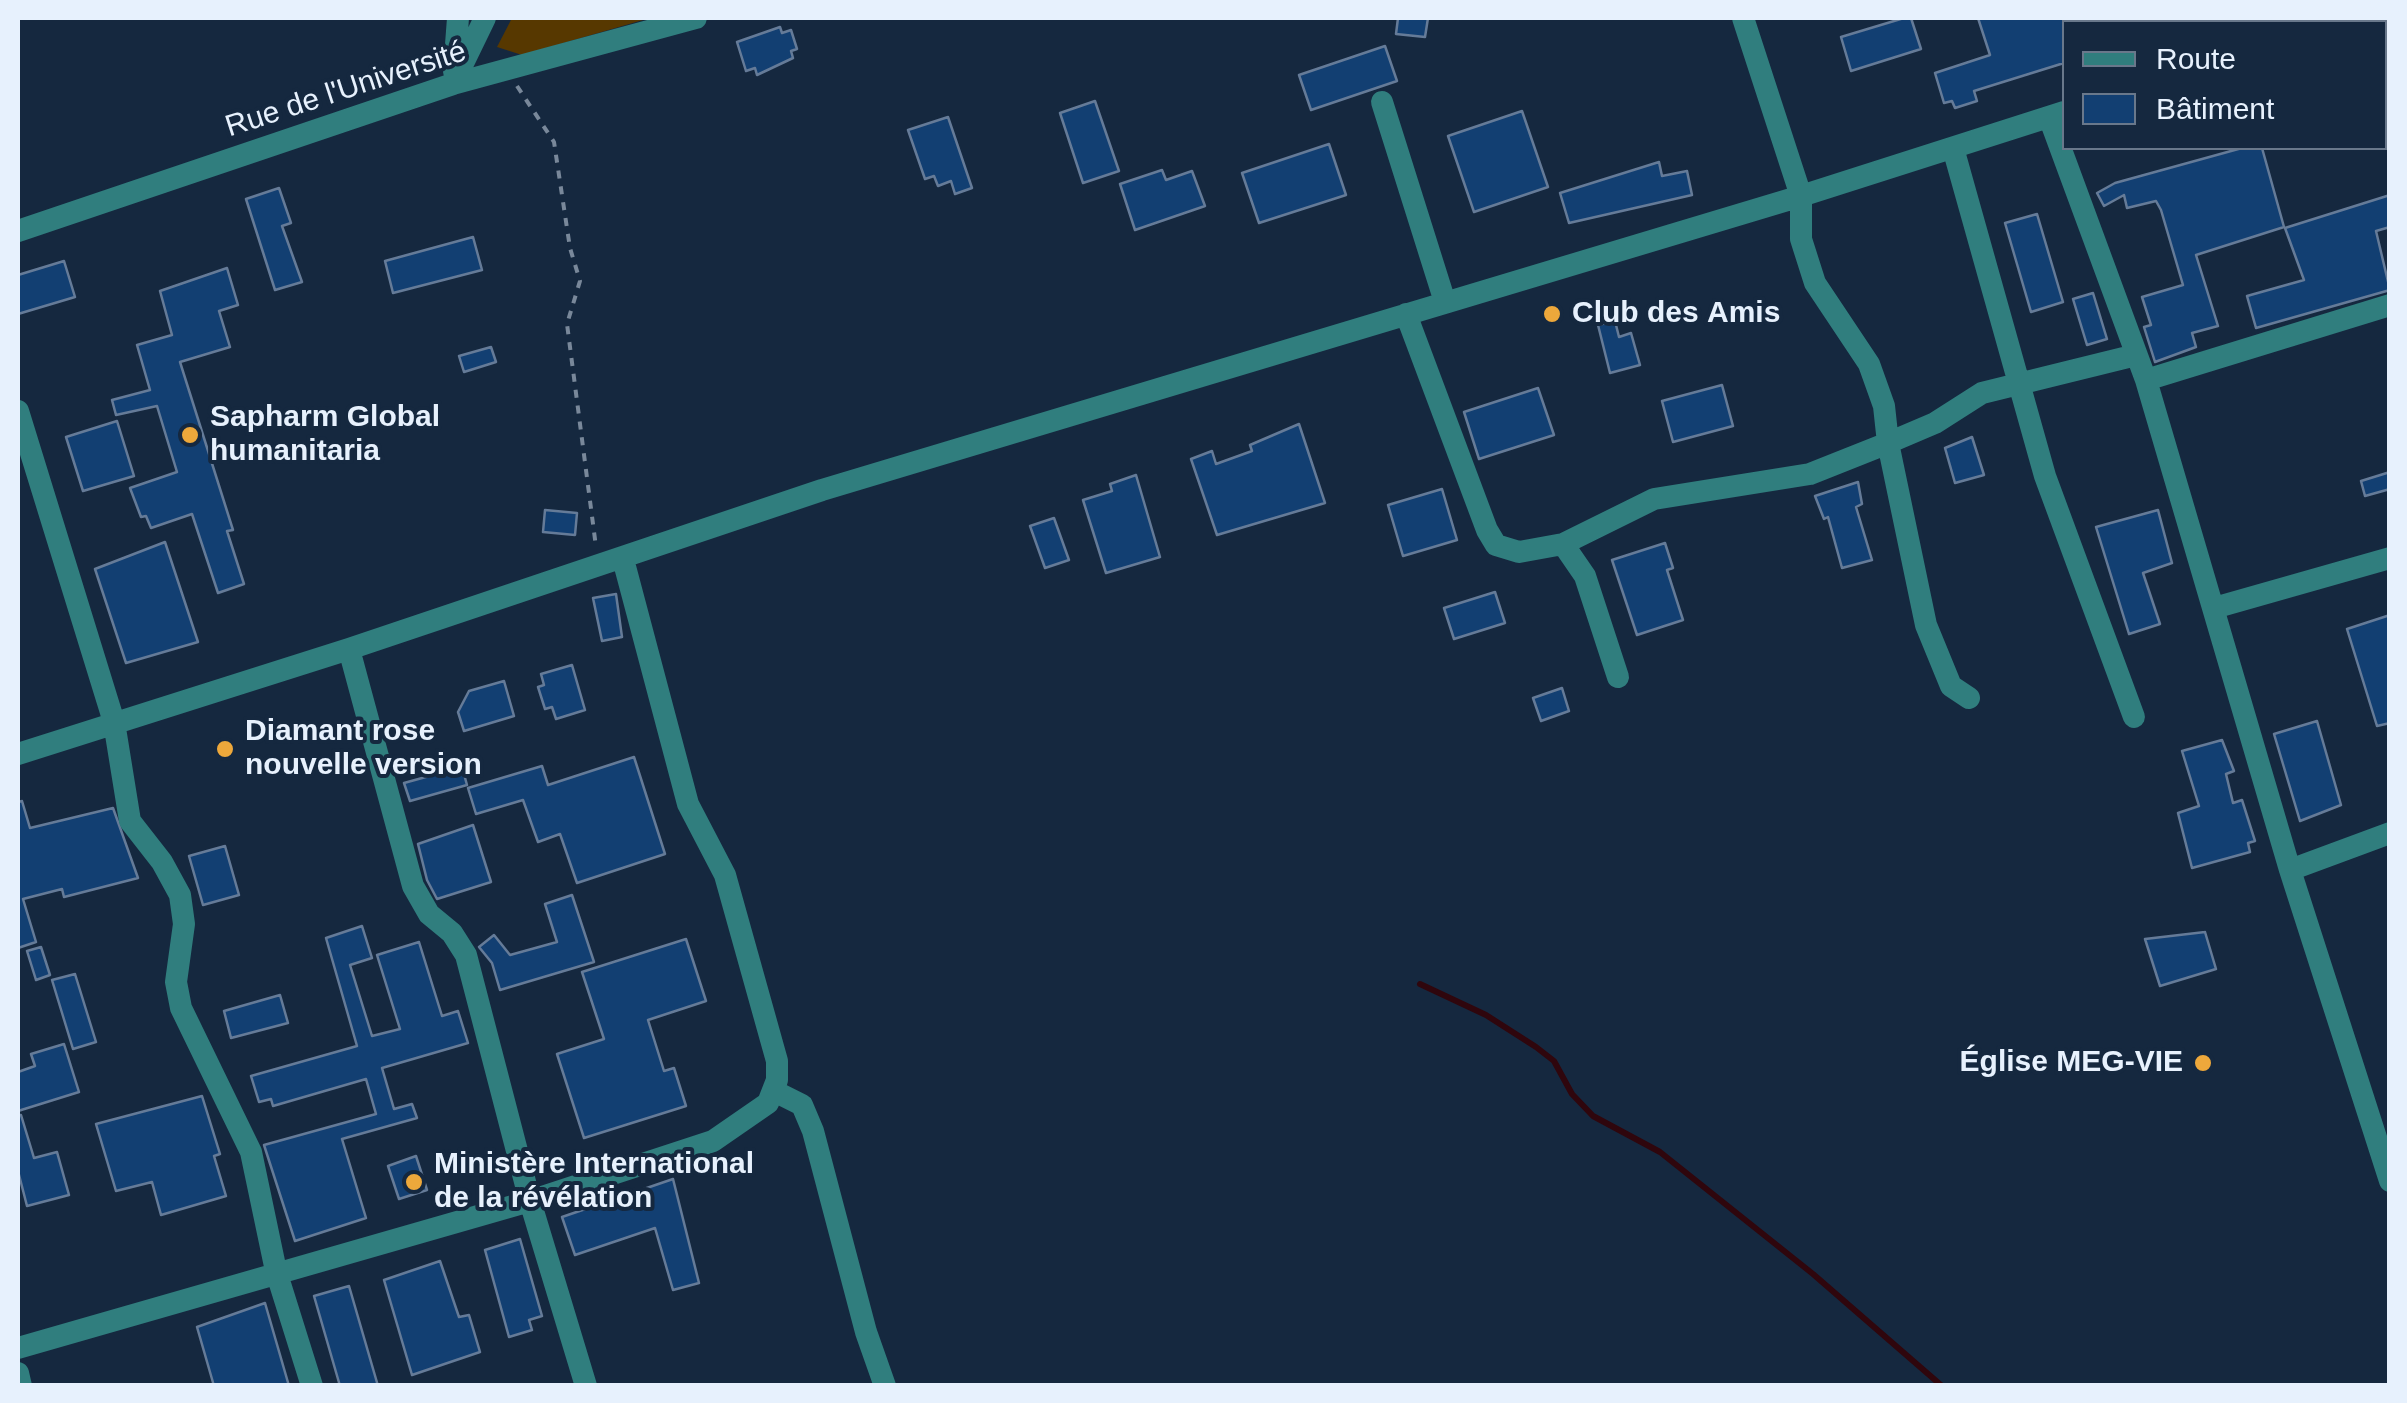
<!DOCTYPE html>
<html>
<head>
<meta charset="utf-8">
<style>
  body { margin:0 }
  #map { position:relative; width:2407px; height:1403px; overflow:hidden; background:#15283f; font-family:Arial,sans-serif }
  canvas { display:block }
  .frame { position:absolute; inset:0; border:20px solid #e7f1fd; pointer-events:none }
  .legend { position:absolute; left:2062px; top:20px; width:325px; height:130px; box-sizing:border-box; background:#15283f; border:2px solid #69788b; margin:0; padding:12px 18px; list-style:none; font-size:30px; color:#e7f1fd }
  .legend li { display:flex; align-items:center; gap:20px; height:50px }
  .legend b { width:50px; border:2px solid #69788b }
</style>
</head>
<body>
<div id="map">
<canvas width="2407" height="1403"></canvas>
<div class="frame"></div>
<ul class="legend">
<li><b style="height:12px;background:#307e7e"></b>Route</li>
<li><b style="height:28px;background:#123f72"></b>Bâtiment</li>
</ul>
</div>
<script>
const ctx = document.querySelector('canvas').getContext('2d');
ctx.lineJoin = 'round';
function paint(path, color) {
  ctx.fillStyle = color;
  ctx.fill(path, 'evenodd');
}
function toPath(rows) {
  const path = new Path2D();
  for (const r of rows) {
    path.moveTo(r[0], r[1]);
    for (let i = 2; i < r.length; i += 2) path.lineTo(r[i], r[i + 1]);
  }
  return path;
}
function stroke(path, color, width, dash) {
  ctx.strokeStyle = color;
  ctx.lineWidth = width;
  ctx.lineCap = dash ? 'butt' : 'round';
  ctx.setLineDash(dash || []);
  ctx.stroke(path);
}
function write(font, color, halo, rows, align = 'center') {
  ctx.font = font + ' Arial,sans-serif';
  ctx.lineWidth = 8;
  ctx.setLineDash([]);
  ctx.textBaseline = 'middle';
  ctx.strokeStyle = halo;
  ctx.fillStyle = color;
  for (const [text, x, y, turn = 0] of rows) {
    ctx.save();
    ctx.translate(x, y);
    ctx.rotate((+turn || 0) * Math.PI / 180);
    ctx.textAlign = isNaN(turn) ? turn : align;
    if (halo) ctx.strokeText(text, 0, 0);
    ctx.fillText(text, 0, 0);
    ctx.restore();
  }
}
const green = toPath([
  [512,18,650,18,522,55,497,47]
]);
const stream = toPath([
  [1420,984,1486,1015,1536,1047,1554,1061,1572,1094,1593,1116,1660,1152,1813,1274,1942,1386]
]);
const building = toPath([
  [1398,18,1428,18,1425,37,1396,34,1398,18],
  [1904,18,1911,18,1921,49,1851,71,1841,37,1904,18],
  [1978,18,2064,18,2064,63,1974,91,1977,101,1955,108,1952,101,1944,103,1935,73,1990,55,1978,18],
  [780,27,782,33,791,30,797,49,791,51,793,58,757,75,755,68,746,71,737,42,780,27],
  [1385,46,1397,81,1311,110,1299,75,1385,46],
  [1095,101,1119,171,1083,183,1060,113,1095,101],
  [1522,111,1548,187,1474,212,1448,136,1522,111],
  [948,117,972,188,955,194,951,181,938,186,934,176,925,179,908,130,948,117],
  [1329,144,1346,195,1259,223,1242,173,1329,144],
  [2242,148,2262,148,2284,227,2196,255,2218,326,2192,333,2196,347,2155,362,2144,327,2151,325,2142,297,2183,285,2161,210,2156,201,2127,208,2124,195,2104,206,2097,193,2115,183,2242,148],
  [1659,162,1662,176,1687,171,1692,195,1569,223,1560,193,1659,162],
  [1162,170,1166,180,1192,171,1205,206,1135,230,1120,184,1162,170],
  [279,188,291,223,282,226,302,282,275,290,246,199,279,188],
  [2390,195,2390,227,2376,231,2390,290,2256,328,2247,296,2304,280,2285,228,2390,195],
  [2037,214,2063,302,2031,312,2005,223,2037,214],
  [473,237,482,270,393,293,385,261,473,237],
  [64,261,75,297,18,314,18,275,64,261],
  [227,268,238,305,219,311,230,347,180,362,233,530,227,531,244,584,218,593,192,514,151,528,146,516,141,517,130,488,177,472,157,406,116,415,112,400,150,390,137,345,172,335,160,291,227,268],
  [2093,293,2107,339,2087,345,2073,299,2093,293],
  [1615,321,1619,337,1631,333,1640,365,1610,373,1598,325,1615,321],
  [491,347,496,362,464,372,459,356,491,347],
  [1722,385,1733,426,1673,442,1662,401,1722,385],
  [1538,388,1554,435,1479,459,1464,412,1538,388],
  [117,421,134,476,83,491,66,437,117,421],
  [1299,424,1325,503,1217,535,1191,459,1212,451,1216,464,1252,451,1250,445,1299,424],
  [1972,437,1984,475,1955,483,1945,448,1972,437],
  [2390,472,2390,489,2365,496,2361,481,2390,472],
  [1136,475,1160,557,1106,573,1083,500,1112,491,1110,484,1136,475],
  [1858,482,1862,504,1856,507,1872,560,1842,568,1828,517,1824,519,1815,496,1858,482],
  [1442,489,1457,540,1403,556,1388,505,1442,489],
  [545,510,577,513,575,535,543,532,545,510],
  [2158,510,2172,563,2143,573,2160,624,2129,634,2096,527,2158,510],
  [1054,518,1069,560,1045,568,1030,526,1054,518],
  [165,542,198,642,126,663,95,569,165,542],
  [1665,543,1673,568,1667,570,1683,620,1637,635,1612,560,1665,543],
  [1495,592,1505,623,1454,639,1444,608,1495,592],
  [616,594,622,637,602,641,593,598,616,594],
  [2390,615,2390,723,2377,726,2347,629,2390,615],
  [572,665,585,710,556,719,552,707,545,709,538,687,544,685,541,674,572,665],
  [504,681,514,716,464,731,458,712,469,691,504,681],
  [1562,688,1569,711,1541,721,1533,698,1562,688],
  [2317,721,2341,805,2300,821,2274,734,2317,721],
  [2222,740,2234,771,2226,774,2233,803,2242,800,2255,841,2248,843,2250,852,2192,868,2178,813,2199,806,2182,751,2222,740],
  [634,757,665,854,577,883,560,834,538,842,523,800,476,814,468,788,542,766,548,785,634,757],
  [462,767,467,785,410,801,404,783,462,767],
  [22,801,30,828,113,808,138,878,64,897,62,889,23,899,36,942,18,948,18,802,22,801],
  [473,825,491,882,437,899,427,880,418,844,473,825],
  [225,846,239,895,203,905,189,856,225,846],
  [572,895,594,962,500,990,492,963,479,947,494,935,510,955,557,942,545,904,572,895],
  [362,926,372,958,350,965,372,1036,400,1029,377,955,419,942,442,1016,458,1011,468,1043,382,1068,394,1109,412,1104,417,1118,342,1139,366,1218,295,1241,264,1145,376,1114,366,1079,273,1106,271,1099,259,1102,251,1076,357,1046,326,938,362,926],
  [2205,932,2216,969,2160,986,2145,939,2205,932],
  [686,939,706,1001,648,1020,664,1071,674,1068,686,1106,584,1138,557,1054,604,1039,582,972,686,939],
  [41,947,50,975,36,980,27,951,41,947],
  [75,974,96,1042,73,1049,52,980,75,974],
  [280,995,288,1023,231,1038,224,1011,280,995],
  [64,1044,79,1092,18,1111,18,1072,35,1066,31,1054,64,1044],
  [202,1096,220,1154,214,1156,226,1196,161,1215,152,1182,116,1191,96,1124,202,1096],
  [18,1115,21,1115,34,1158,57,1152,69,1195,27,1206,18,1171,18,1115],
  [416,1156,427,1190,399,1199,388,1166,416,1156],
  [673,1179,699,1283,673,1290,655,1228,575,1255,562,1217,673,1179],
  [520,1239,542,1316,529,1320,532,1330,509,1337,485,1250,520,1239],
  [440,1261,459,1317,469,1315,480,1352,412,1375,384,1280,440,1261],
  [349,1286,378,1386,340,1386,314,1296,349,1286],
  [265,1303,289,1386,214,1386,197,1327,265,1303]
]);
const path = toPath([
  [517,86,554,142,570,248,580,281,567,324,596,547]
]);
const minor = toPath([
  [2346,22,2361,18],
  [454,71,458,18],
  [453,84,485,18],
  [1382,102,1445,302],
  [2384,106,2390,122],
  [2049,117,2146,380,2290,870,2390,1181],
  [1953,148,2045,476,2134,717],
  [18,231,453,84,696,18],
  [1406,314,1487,530,1496,545,1519,552,1563,544,1585,576,1618,677],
  [2146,380,2390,305],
  [18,411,114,722,130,821,162,862,180,895,184,924,176,982,181,1008,251,1152,276,1271,312,1386],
  [1563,544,1654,499,1810,474,1888,443,1884,406,1869,364,1815,283,1801,239,1801,196,1743,18],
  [2214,608,2390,558],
  [349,649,413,886,429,914,452,933,466,955,530,1201,586,1386],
  [1969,698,1951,686,1926,625,1888,443,1935,423,1982,393,2136,355],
  [18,754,349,649,822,490,1801,196,2064,112],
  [2290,870,2390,833],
  [774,1091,802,1105,813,1131,866,1332,885,1386],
  [18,1348,530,1201,713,1141,768,1103,777,1080,777,1061,725,875,688,804,623,559],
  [18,1373,21,1386]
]);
const markers = [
  [1552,314,10,"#eda83b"],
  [190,435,10,"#eda83b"],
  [225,749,10,"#eda83b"],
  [2203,1063,10,"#eda83b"],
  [414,1182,10,"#eda83b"]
];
const streetNames = [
  ["Rue de l'Université",346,90,-18]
];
const poiNames = [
  ["Club des Amis",1572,314],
  ["Sapharm Global",210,418],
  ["humanitaria",210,452],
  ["Diamant rose",245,732],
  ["nouvelle version",245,766],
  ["Église MEG-VIE",2183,1063,"right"],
  ["Ministère International",434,1165],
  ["de la révélation",434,1199]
];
paint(green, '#573800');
stroke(stream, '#2f060d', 6);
paint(building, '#123f72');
stroke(building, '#657b98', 2.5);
stroke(path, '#79889a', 4, [8, 8]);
stroke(minor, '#307e7e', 22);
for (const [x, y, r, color] of markers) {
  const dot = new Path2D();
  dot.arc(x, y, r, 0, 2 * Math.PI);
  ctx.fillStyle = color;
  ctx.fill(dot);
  stroke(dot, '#15283f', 4);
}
write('30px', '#e7f1fd', '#15283f', streetNames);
write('bold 30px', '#e7f1fd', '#15283f', poiNames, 'left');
</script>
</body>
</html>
